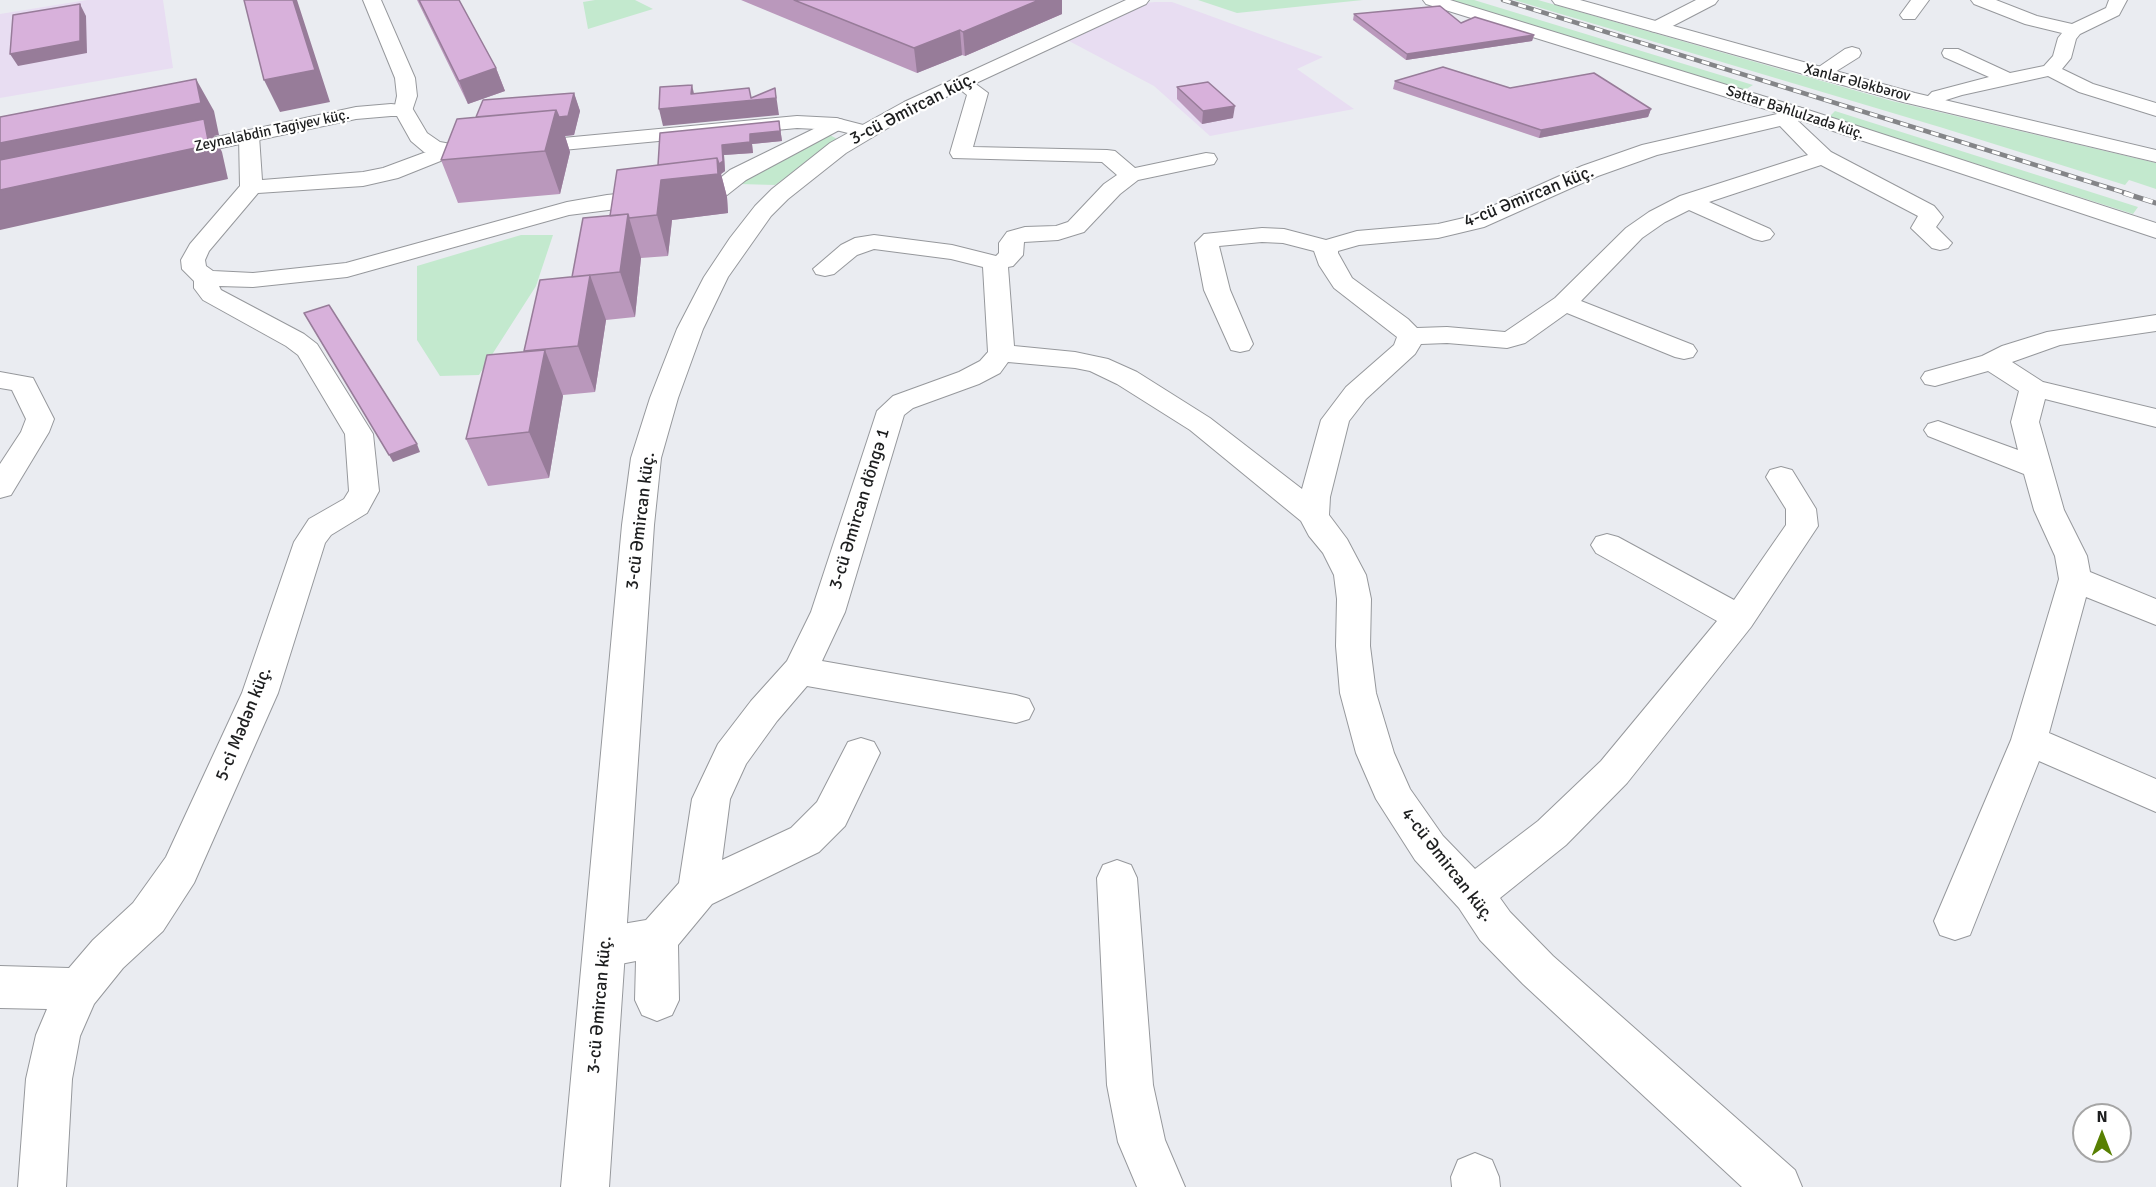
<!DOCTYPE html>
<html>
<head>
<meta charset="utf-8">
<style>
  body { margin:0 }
  #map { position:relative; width:2156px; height:1187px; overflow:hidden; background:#eaecf1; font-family:Signika,sans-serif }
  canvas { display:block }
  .north { position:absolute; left:2072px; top:1103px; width:60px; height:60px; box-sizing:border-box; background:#fff; border:2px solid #a5a5a5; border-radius:50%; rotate:0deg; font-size:16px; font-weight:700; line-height:24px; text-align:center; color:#1d1e1f }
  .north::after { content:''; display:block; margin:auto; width:21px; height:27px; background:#588002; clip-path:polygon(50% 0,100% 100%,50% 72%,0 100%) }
</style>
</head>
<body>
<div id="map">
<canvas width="2156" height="1187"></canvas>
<div class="north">N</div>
</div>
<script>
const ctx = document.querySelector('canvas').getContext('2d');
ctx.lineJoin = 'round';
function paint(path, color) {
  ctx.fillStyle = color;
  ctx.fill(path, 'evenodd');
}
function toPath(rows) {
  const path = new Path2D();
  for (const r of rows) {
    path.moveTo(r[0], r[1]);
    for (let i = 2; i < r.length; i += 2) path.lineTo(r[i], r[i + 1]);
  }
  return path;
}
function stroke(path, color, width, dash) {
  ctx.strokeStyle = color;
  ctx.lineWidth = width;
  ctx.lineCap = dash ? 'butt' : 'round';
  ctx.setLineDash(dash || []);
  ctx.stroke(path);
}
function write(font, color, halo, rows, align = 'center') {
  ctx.font = font + ' Signika,sans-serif';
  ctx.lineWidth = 4.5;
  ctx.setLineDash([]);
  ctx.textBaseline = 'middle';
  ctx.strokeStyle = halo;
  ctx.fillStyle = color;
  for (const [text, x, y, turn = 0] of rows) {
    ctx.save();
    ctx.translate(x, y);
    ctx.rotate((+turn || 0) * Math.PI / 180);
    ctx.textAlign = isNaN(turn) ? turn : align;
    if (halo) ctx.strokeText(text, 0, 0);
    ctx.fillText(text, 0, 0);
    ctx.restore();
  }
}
const education = toPath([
  [87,0,163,0,173,68,0,98,0,14],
  [1155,2,1172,2,1323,57,1297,69,1354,109,1210,136,1154,86,1069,41,1145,3]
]);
const green = toPath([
  [595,0,635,0,653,9,588,29,583,2],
  [1198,0,1363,0,1237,13],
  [1446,0,1474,0,1753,85,1743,91],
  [1514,0,1538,0,1892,101,2156,163,2156,189,2129,180,2125,185,1943,128],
  [1835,111,2138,207,2133,214,1829,117],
  [828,134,839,140,775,185,739,184],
  [521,235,553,235,536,286,479,375,440,376,417,340,417,266]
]);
const minor = toPath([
  [363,0,381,0,415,78,417,96,411,114,397,114,394,110,397,96,395,78,363,0],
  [1696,0,1718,0,1715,4,1663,31,1657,32,1651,31,1648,27,1651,23,1696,0],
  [1911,0,1929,0,1915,19,1903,19,1900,15,1911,0],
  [1971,0,1996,0,2037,16,2072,24,2106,8,2109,0,2127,0,2119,15,2080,34,2076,39,2071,58,2062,69,2093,84,2156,103,2156,116,2079,92,2048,76,1962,95,1946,100,1938,107,1924,107,1921,103,1932,92,1989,77,1944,57,1942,53,1944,49,1958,49,2010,73,2044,66,2053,56,2058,38,2062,33,2025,24,1974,4,1971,0],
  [1852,47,1859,49,1861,53,1859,57,1827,77,1813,77,1810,73,1845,49,1852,47],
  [962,77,969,79,988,93,973,147,1107,150,1115,151,1135,168,1206,153,1214,154,1217,159,1214,164,1138,180,1120,194,1084,232,1058,240,1024,242,1023,255,1013,266,1008,267,1014,346,1075,352,1108,359,1137,372,1210,418,1302,489,1321,420,1346,387,1394,345,1397,337,1334,288,1319,265,1314,251,1283,243,1262,242,1219,246,1230,290,1253,344,1249,350,1240,352,1231,350,1204,290,1195,243,1204,234,1262,228,1284,229,1326,240,1357,231,1438,224,1468,217,1582,166,1642,145,1777,114,1798,107,1805,109,1808,113,1798,121,1831,152,1934,206,1939,212,1943,217,1936,227,1952,243,1948,248,1940,250,1932,248,1911,228,1918,216,1821,165,1709,202,1770,229,1774,234,1770,239,1762,241,1754,239,1689,210,1665,222,1642,238,1581,301,1693,345,1697,351,1693,357,1684,359,1675,357,1567,313,1525,343,1507,348,1447,343,1421,344,1415,354,1366,399,1349,421,1330,497,1329,515,1347,539,1366,575,1371,599,1370,646,1376,693,1394,753,1410,789,1443,836,1475,869,1538,821,1601,761,1717,621,1596,553,1591,545,1596,537,1607,534,1618,537,1734,600,1786,525,1786,509,1766,477,1770,470,1781,467,1792,470,1816,509,1818,526,1751,627,1627,783,1566,845,1500,898,1510,912,1553,956,1795,1170,1802,1187,1742,1187,1523,984,1480,940,1459,908,1415,860,1376,799,1356,753,1340,693,1336,646,1337,599,1334,575,1323,553,1309,536,1301,521,1190,430,1117,384,1090,371,1075,368,1008,362,1000,373,979,384,913,408,904,415,845,612,822,661,1016,695,1029,699,1034,709,1029,719,1016,723,807,686,777,721,746,764,730,799,722,860,791,828,817,802,848,742,861,738,874,742,880,753,845,826,819,852,712,904,678,945,679,1000,672,1015,657,1021,642,1015,635,1000,636,961,605,967,590,961,584,947,590,933,605,927,646,920,679,883,692,799,718,744,751,701,787,661,811,612,877,411,893,396,959,372,980,361,988,352,983,267,951,259,874,249,857,255,834,274,825,276,816,274,813,269,841,245,855,238,874,235,952,245,996,256,999,253,999,243,1007,232,1025,227,1056,226,1068,222,1104,184,1117,175,1102,162,953,158,950,153,967,95,952,83,955,79,962,77],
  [1780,126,1808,155,1680,196,1649,212,1626,228,1555,298,1505,332,1447,327,1417,328,1408,319,1352,278,1338,253,1338,251,1359,245,1438,238,1484,227,1598,176,1657,155,1780,126],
  [836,118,843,120,846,124,843,128,746,180,727,195,569,215,347,277,253,287,219,286,221,290,304,334,317,344,373,434,379,491,367,513,331,535,325,543,278,693,194,883,163,931,123,968,94,1004,80,1036,72,1079,66,1187,18,1187,26,1079,36,1035,47,1009,0,1008,0,966,69,968,93,940,133,903,166,857,242,693,294,542,309,519,344,499,349,491,345,434,298,355,286,346,203,300,194,288,194,281,182,269,181,260,190,244,240,186,239,136,242,132,249,130,256,132,259,136,262,180,363,172,383,168,445,145,453,146,456,151,453,156,398,178,363,186,258,193,209,251,205,260,206,266,213,271,253,273,346,263,567,202,607,195,713,184,730,170,836,118],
  [2156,315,2156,331,2060,345,2012,362,2043,382,2156,409,2156,427,2045,399,2039,422,2064,510,2087,556,2090,572,2156,599,2156,625,2086,597,2049,733,2156,779,2156,812,2039,761,1970,935,1955,940,1940,935,1934,921,2011,740,2059,579,2055,556,2034,510,2024,474,1928,436,1924,430,1928,424,1938,421,2018,450,2011,422,2019,391,1988,371,1935,386,1925,384,1921,378,1925,372,1982,356,2002,346,2047,332,2156,315],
  [0,372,33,378,54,419,49,432,11,495,0,498,0,464,21,432,26,419,12,390,0,388,0,372],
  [1117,860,1131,865,1137,878,1153,1085,1165,1140,1185,1187,1137,1187,1118,1142,1107,1085,1097,878,1103,865,1117,860],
  [1475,1153,1492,1160,1499,1177,1500,1187,1452,1187,1451,1177,1458,1160,1475,1153]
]);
const tertiary = toPath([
  [1552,0,1580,0,1915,93,2156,150,2156,162,1903,102,1555,4,1552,0],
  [391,104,411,106,427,133,440,142,467,147,797,116,836,118,871,127,874,131,871,135,864,137,836,130,797,128,467,159,445,157,424,152,411,141,397,116,391,116,356,119,175,158,167,157,164,152,167,147,175,146,356,107,391,104]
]);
const secondary = toPath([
  [1126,0,1149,0,1146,4,918,110,846,153,788,199,771,216,728,277,703,329,678,398,661,458,654,525,609,1187,561,1187,622,525,631,458,650,398,677,329,704,277,730,238,755,206,772,189,830,143,904,102,1126,0],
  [1423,0,1450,0,1805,109,2156,223,2156,238,1791,117,1426,4,1423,0]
]);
const railFar1 = toPath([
  [1503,0,2129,194]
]);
const rail = toPath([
  [2124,193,2156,203]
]);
const wall = toPath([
  [417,0,459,0,496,68,505,91,468,104],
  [741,0,1062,0,1062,14,965,56,962,55,917,73],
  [1354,14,1461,23,1534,35,1532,41,1406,60,1353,20],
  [1395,81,1510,88,1651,109,1648,117,1539,138,1393,89],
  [1177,87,1233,118,1202,124,1177,99],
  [574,93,580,111,574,135,565,136,570,152,560,194,458,203,441,160,476,117],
  [779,121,782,141,752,144,753,153,724,155,725,171,721,174,727,197,728,213,672,220,668,256,641,258,635,317,606,320,595,392,563,395,549,478,488,486,466,439,524,352,610,216,658,165]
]);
const shadedWall = toPath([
  [293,0,297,0,330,102,280,112,264,80],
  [1039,0,1062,0,1062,14,965,56,963,32],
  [80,4,86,16,87,53,18,66,10,54],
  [960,30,962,55,917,73,914,48],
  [1534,35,1532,41,1406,60,1407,54],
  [496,68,505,91,468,104,459,81],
  [196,79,214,111,219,135,214,136,222,152,228,179,0,230,0,143],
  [692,85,696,102,776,98,775,88,779,115,663,126,659,109,691,94],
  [574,93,580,111,574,135,565,136,570,152,560,194,545,151,556,110],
  [1235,106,1233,118,1202,124,1203,111],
  [1651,109,1648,117,1539,138,1541,130],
  [779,121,782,141,752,144,753,153,724,155,725,171,721,174,727,197,728,213,672,220,668,256,657,215,657,177,722,145],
  [628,214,641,258,635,317,620,272],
  [590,275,606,320,595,392,578,346],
  [545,350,563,396,549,478,529,432],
  [417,444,420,452,393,462,389,455]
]);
const building = toPath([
  [244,0,293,0,315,70,264,80,244,0],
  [419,0,459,0,496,68,459,81,419,0],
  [794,0,1039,0,963,32,960,30,914,48,794,0],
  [80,4,80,41,10,54,13,15,80,4],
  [1440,6,1461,23,1475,17,1534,35,1407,54,1354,14,1440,6],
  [1443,67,1510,88,1594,73,1651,109,1541,130,1395,81,1443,67],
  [196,79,201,103,0,143,0,117,196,79],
  [1208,82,1235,106,1203,111,1177,87,1208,82],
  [692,85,691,94,749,88,751,98,775,88,776,98,659,109,660,87,692,85],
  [574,93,568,116,559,117,556,110,476,117,483,100,574,93],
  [556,110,545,151,441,160,457,119,556,110],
  [204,119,209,145,0,190,0,160,204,119],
  [779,121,780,131,750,134,750,142,722,145,723,161,719,164,717,158,658,165,660,133,779,121],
  [717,158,718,174,661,180,657,215,629,218,628,214,610,216,617,170,717,158],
  [628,214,620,272,572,277,583,218,628,214],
  [590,275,578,346,524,351,540,280,590,275],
  [329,305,417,444,389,455,304,313,329,305],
  [545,350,529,432,466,439,487,355,545,350]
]);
const farStreetnames = [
  ["Xanlar Ələkbərov",1857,83,15],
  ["Səttar Bəhlulzadə küç.",1795,113,18],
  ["Zeynalabdin Tagiyev küç.",272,131,-12]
];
const streetNames = [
  ["3-cü Əmircan küç.",913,109,-27],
  ["4-cü Əmircan küç.",1529,197,-22],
  ["3-cü Əmircan döngə 1",860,509,-73],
  ["3-cü Əmircan küç.",641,521,-83],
  ["5-ci Mədən küç.",244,724,-68],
  ["4-cü Əmircan küç.",1447,865,52],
  ["3-cü Əmircan küç.",600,1005,-85]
];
paint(education, '#e8ddf2');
paint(green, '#c3e9ce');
stroke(minor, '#96989c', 2);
stroke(tertiary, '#96989c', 2);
stroke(secondary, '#96989c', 2);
paint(minor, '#fff');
paint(tertiary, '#fff');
paint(secondary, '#fff');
stroke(railFar1, '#848588', 4.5);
stroke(rail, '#848588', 5);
stroke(railFar1, '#fff', 3, [8]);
stroke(rail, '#fff', 4, [10]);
paint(wall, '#ba98bc');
paint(shadedWall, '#977c99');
paint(building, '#d8b1db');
stroke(building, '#977c99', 1.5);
write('15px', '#1d1e1f', '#fff', farStreetnames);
write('18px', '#1d1e1f', '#fff', streetNames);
</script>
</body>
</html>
